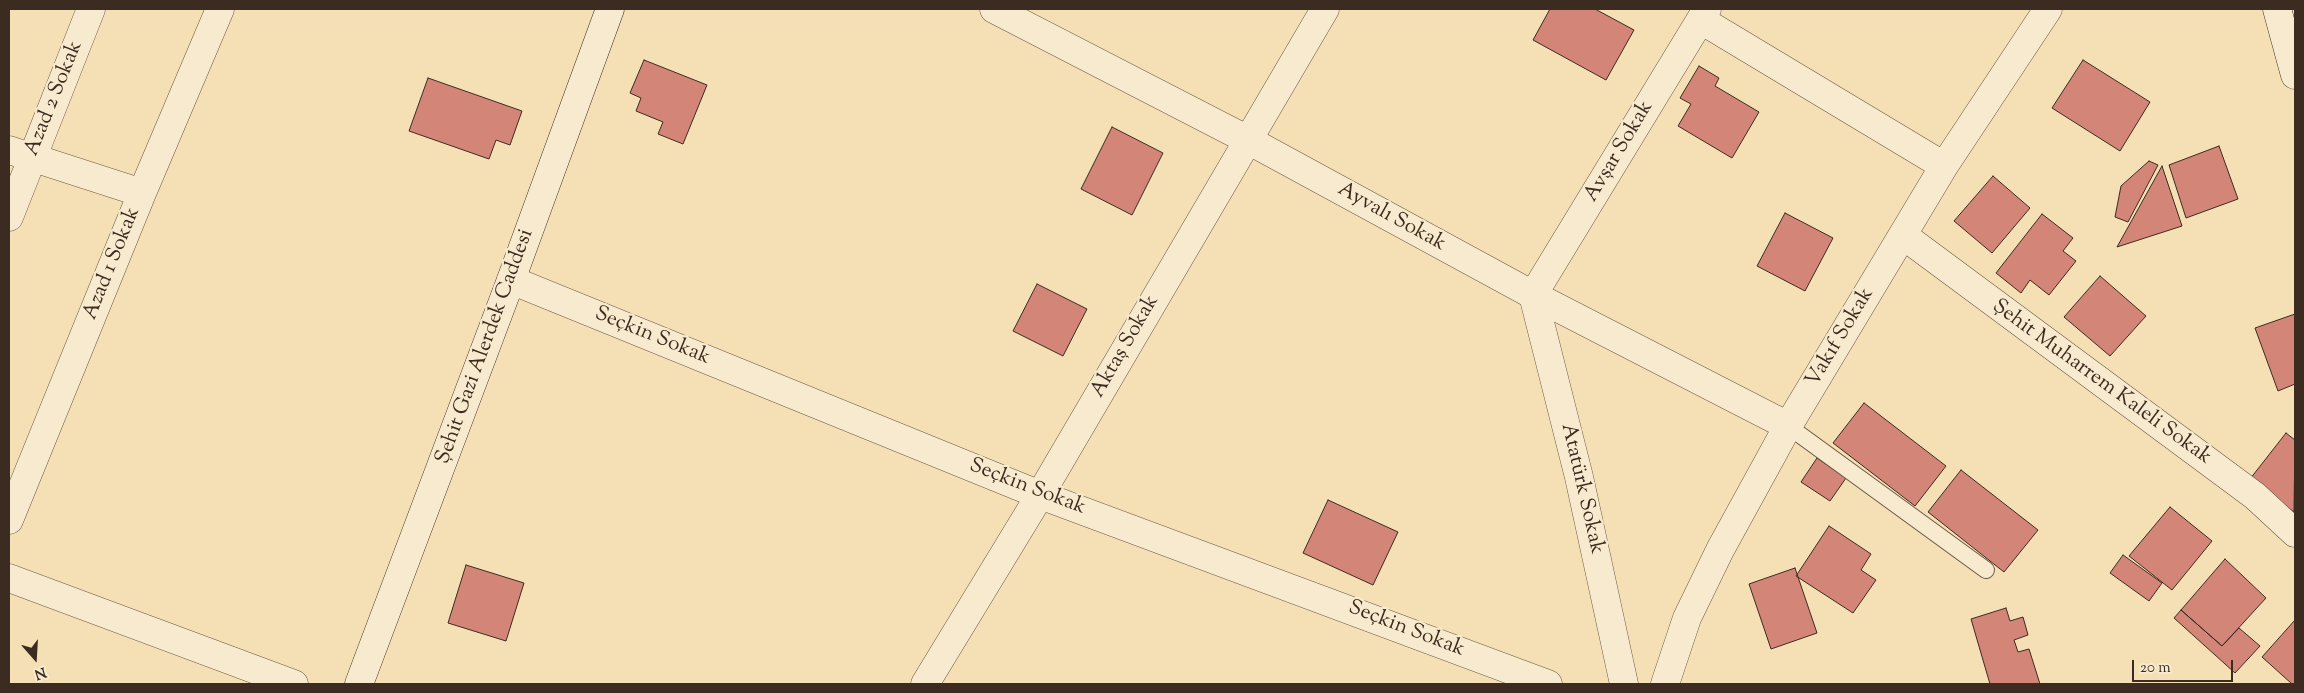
<!DOCTYPE html>
<html>
<head>
<meta charset="utf-8">
<style>
  body { margin:0 }
  #map { position:relative; width:2304px; height:693px; overflow:hidden; background:#f5dfb4; font-family:"Sorts Mill Goudy",serif }
  canvas { display:block }
  .frame { position:absolute; inset:0; border:10px solid #3c2b20; pointer-events:none }
  .north { position:absolute; left:10px; top:633px; width:50px; height:50px; -webkit-text-stroke:4px #f8eace; paint-order:stroke; rotate:161deg; font-size:14px; font-weight:700; line-height:20px; text-align:center; color:#3c2b20 }
  .north::after { content:''; display:block; margin:auto; width:18px; height:22px; background:#3c2b20; clip-path:polygon(50% 0,100% 100%,50% 72%,0 100%) }
  .scale { position:absolute; left:2132px; top:660px; width:101px; height:22px; box-sizing:border-box; border:2px solid #3c2b20; border-top:0; padding-left:6px; font-size:15px; line-height:18px; white-space:nowrap; color:#3c2b20; -webkit-text-stroke:4px #f8eace; paint-order:stroke }
</style>
</head>
<body>
<div id="map">
<canvas width="2304" height="693"></canvas>
<div class="frame"></div>
<div class="north">N</div>
<div class="scale">20 m</div>
</div>
<script>
const ctx = document.querySelector('canvas').getContext('2d');
ctx.lineJoin = 'round';
function paint(path, color) {
  ctx.fillStyle = color;
  ctx.fill(path, 'evenodd');
}
function toPath(rows) {
  const path = new Path2D();
  for (const r of rows) {
    path.moveTo(r[0], r[1]);
    for (let i = 2; i < r.length; i += 2) path.lineTo(r[i], r[i + 1]);
  }
  return path;
}
function stroke(path, color, width, dash) {
  ctx.strokeStyle = color;
  ctx.lineWidth = width;
  ctx.lineCap = dash ? 'butt' : 'round';
  ctx.setLineDash(dash || []);
  ctx.stroke(path);
}
function write(font, color, halo, rows, align = 'center') {
  ctx.font = font + ' "Sorts Mill Goudy",serif';
  ctx.lineWidth = 4.5;
  ctx.setLineDash([]);
  ctx.textBaseline = 'middle';
  ctx.strokeStyle = halo;
  ctx.fillStyle = color;
  for (const [text, x, y, turn = 0] of rows) {
    ctx.save();
    ctx.translate(x, y);
    ctx.rotate((+turn || 0) * Math.PI / 180);
    ctx.textAlign = isNaN(turn) ? turn : align;
    if (halo) ctx.strokeText(text, 0, 0);
    ctx.fillText(text, 0, 0);
    ctx.restore();
  }
}
const building = toPath([
  [1550,9,1595,9,1634,30,1606,80,1533,40,1550,9],
  [644,60,707,85,683,144,658,134,663,122,636,111,641,98,630,93,644,60],
  [2083,60,2150,102,2120,151,2052,108,2083,60],
  [1699,66,1719,78,1715,86,1759,112,1732,158,1678,126,1691,104,1680,98,1699,66],
  [428,78,522,111,510,145,496,140,489,159,409,131,428,78],
  [1112,127,1163,153,1132,215,1081,189,1112,127],
  [2219,146,2238,199,2186,218,2169,165,2219,146],
  [2149,161,2158,165,2128,222,2115,217,2121,186,2149,161],
  [2162,166,2182,226,2117,247,2162,166],
  [1993,176,2030,208,1992,253,1954,221,1993,176],
  [1785,213,1833,238,1805,291,1757,266,1785,213],
  [2042,214,2073,238,2063,251,2076,261,2049,295,2030,280,2021,293,1996,273,2042,214],
  [2100,276,2146,316,2110,356,2064,317,2100,276],
  [1037,284,1087,309,1063,356,1013,331,1037,284],
  [2295,314,2295,384,2278,391,2255,328,2295,314],
  [1864,403,1946,466,1915,506,1833,443,1864,403],
  [2286,433,2295,440,2294,512,2250,479,2286,433],
  [1817,458,1846,478,1830,501,1801,482,1817,458],
  [1961,470,2038,530,2004,572,1928,512,1961,470],
  [1328,500,1398,532,1373,585,1303,553,1328,500],
  [2170,507,2212,541,2172,590,2129,556,2170,507],
  [1829,526,1871,554,1861,570,1876,580,1853,613,1796,576,1829,526],
  [2123,555,2162,583,2149,601,2110,573,2123,555],
  [2225,559,2266,598,2222,646,2181,610,2225,559],
  [466,565,524,583,506,641,448,623,466,565],
  [1795,568,1817,633,1771,649,1749,584,1795,568],
  [2006,608,2010,621,2023,617,2028,635,2014,640,2018,652,2029,649,2040,684,1990,684,1971,619,2006,608],
  [2181,610,2222,646,2239,628,2260,646,2235,673,2174,618,2181,610],
  [2295,620,2295,684,2292,684,2262,657,2295,620]
]);
const lane = toPath([
  [1788,426,1986,570]
]);
const street = toPath([
  [994,9,1248,140,1533,295,1788,426],
  [1701,20,1944,166],
  [9,150,142,193],
  [9,217,91,9],
  [1904,236,2255,496,2295,533],
  [511,280,1040,495,1548,684],
  [9,520,142,193,220,9],
  [9,578,294,684],
  [925,684,1040,495,1325,9],
  [1624,684,1579,477,1533,295,1707,9],
  [1665,684,1687,618,1720,550,1788,426,1944,166,2048,9]
]);
const secondary = toPath([
  [2277,9,2295,75],
  [359,684,511,280,610,9]
]);
const streetNames = [
  ["Azad 2 Sokak",55,99,-68],
  ["Avşar Sokak",1620,152,-59],
  ["Ayvalı Sokak",1391,218,29],
  ["Azad 1 Sokak",113,264,-68],
  ["Seçkin Sokak",652,337,22],
  ["Vakıf Sokak",1841,338,-59],
  ["Şehit Gazi Alerdek Caddesi",486,347,-70],
  ["Aktaş Sokak",1126,347,-60],
  ["Şehit Muharrem Kaleli Sokak",2101,383,36],
  ["Seçkin Sokak",1027,488,21],
  ["Atatürk Sokak",1581,489,77],
  ["Seçkin Sokak",1406,630,21]
];
paint(building, '#d38578');
stroke(building, '#3c2b20', 1);
stroke(lane, '#6a5845', 18);
stroke(street, '#6a5845', 29);
stroke(secondary, '#3c2b20', 29);
stroke(lane, '#f8eace', 16);
stroke(street, '#f8eace', 28);
stroke(secondary, '#f8eace', 28);
write('21px', '#3c2b20', '#f8eace', streetNames);
</script>
</body>
</html>
